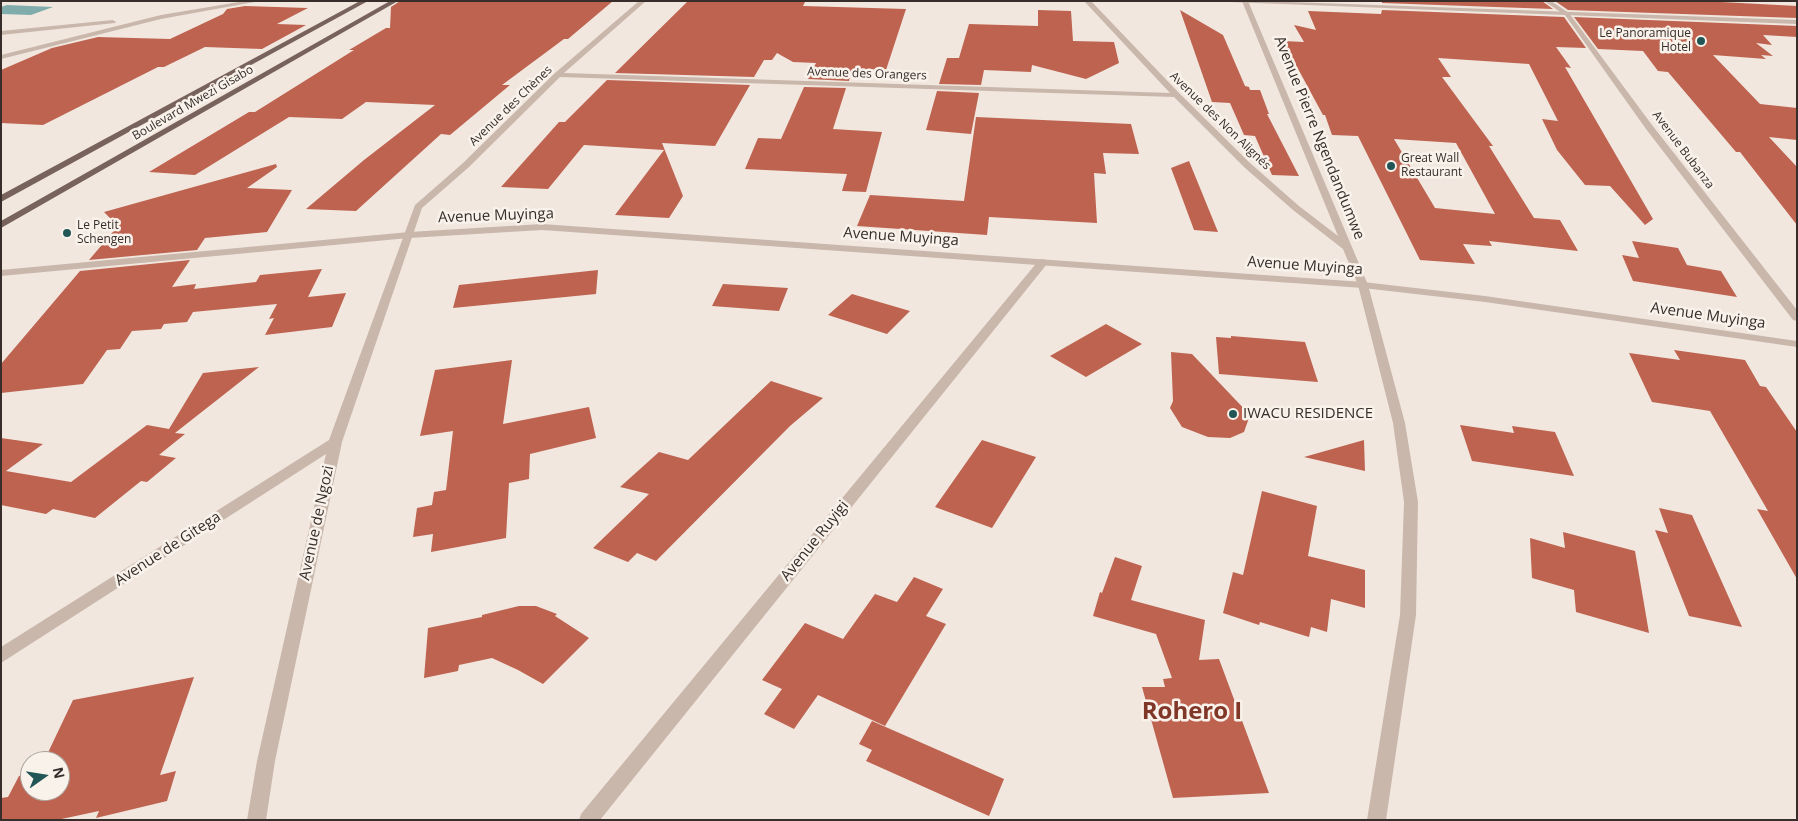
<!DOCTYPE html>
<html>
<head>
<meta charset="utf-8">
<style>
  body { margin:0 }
  #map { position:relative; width:1798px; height:821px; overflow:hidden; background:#f1e7df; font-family:"Open Sans",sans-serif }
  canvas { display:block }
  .frame { position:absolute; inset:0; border:2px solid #372d2a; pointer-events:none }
  .north { position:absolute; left:20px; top:751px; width:50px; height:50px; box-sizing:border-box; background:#f9f2eb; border:1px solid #aba39e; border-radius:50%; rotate:77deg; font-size:14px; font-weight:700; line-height:20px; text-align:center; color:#372d2a }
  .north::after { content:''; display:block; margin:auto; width:18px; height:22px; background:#225656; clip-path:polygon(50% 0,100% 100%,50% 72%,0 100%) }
</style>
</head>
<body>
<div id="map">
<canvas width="1798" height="821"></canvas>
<div class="frame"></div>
<div class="north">N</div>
</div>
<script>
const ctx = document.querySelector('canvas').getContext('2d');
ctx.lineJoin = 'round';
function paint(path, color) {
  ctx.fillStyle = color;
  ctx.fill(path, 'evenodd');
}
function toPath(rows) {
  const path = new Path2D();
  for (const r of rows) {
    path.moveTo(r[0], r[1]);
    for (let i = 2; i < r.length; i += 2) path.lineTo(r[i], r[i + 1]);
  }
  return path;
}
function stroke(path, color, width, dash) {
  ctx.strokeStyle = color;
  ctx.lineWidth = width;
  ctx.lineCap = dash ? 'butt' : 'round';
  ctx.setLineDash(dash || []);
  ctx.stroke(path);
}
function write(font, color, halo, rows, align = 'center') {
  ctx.font = font + ' "Open Sans",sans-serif';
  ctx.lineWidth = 5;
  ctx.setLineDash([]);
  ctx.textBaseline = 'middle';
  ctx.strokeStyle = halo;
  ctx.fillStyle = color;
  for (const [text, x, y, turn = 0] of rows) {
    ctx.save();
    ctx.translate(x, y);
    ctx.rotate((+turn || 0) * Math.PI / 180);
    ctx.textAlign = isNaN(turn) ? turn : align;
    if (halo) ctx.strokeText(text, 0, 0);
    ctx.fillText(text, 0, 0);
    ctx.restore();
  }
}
const water = toPath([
  [7,5,53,7,31,15,1,14,1,7]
]);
const building = toPath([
  [400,1,613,1,568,39,564,39,502,85,510,85,450,135,441,134,356,211,306,209,364,160,435,105,366,102,342,119,289,117,195,175,149,172,249,112,255,112,354,50,349,50,386,28,390,28,391,7],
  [688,1,805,2,803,6,906,9,886,70,863,69,862,72,851,71,849,81,808,79,816,63,793,62,777,53,772,60,764,60,754,77,615,73],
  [1382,1,1542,1,1553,9,1382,3],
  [1555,1,1703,1,1797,6,1797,18,1568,10],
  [245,6,308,8,277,24,306,25,262,49,205,47,164,67,158,67,43,125,1,123,1,70,52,48,98,37,170,39,223,14,227,9],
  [1038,10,1071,11,1073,41,1114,42,1119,63,1086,79,1032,65,1031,72,984,70,981,85,939,84,947,58,959,58,969,24,1038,26],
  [1180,10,1223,35,1245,86,1249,87,1250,90,1260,90,1269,114,1267,114,1299,176,1272,175,1255,136,1244,135,1230,103,1212,102],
  [1382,10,1564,17,1586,48,1556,47,1571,68,1565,67,1653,219,1645,225,1610,186,1585,185,1557,150,1542,119,1558,121,1529,64,1438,58,1451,77,1442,77,1493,146,1489,146,1534,218,1560,220,1578,251,1489,241,1492,246,1463,244,1475,264,1420,260,1358,136,1332,135,1325,115,1323,115,1283,41,1304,42,1294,25,1316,30,1308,11,1381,14],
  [1394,139,1456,143,1495,214,1435,208],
  [1574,17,1797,26,1797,37,1763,35,1772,45,1756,43,1773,56,1761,55,1766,59,1713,55,1760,104,1797,108,1797,140,1769,137,1797,167,1797,225,1740,152,1736,152,1668,72,1658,71,1643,51,1598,49],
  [607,80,750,85,715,146,662,143,683,196,669,218,615,215,664,150,584,145,548,189,501,187,559,122,565,122],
  [804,87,846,88,833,129,882,132,866,192,842,191,847,174,745,169,758,138,781,139],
  [937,91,979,93,971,134,926,130],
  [976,117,1131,124,1139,154,1103,153,1106,174,1094,173,1097,223,989,217,987,235,857,226,870,195,964,201],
  [1189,161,1218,232,1194,230,1171,168],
  [276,164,277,167,247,188,292,190,267,232,205,238,197,250,89,260,118,226,104,212],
  [1632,241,1678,248,1687,265,1721,271,1737,297,1633,281,1622,255,1639,258],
  [190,260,172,287,196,284,194,289,256,282,260,275,322,269,308,297,346,293,332,327,265,335,274,318,269,319,277,304,193,312,187,322,164,324,161,329,132,331,120,349,107,350,83,384,1,393,1,364,80,271],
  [598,270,596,294,453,308,459,285],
  [723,284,788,288,779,311,712,306],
  [852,294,910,311,887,334,828,315],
  [1106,324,1142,344,1086,377,1050,356],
  [1231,336,1305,342,1318,382,1219,374,1216,337,1231,338],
  [1674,350,1745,360,1760,386,1766,387,1797,432,1797,579,1757,509,1768,511,1710,411,1652,402,1629,353,1680,360],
  [1171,352,1192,354,1250,415,1244,432,1230,438,1208,437,1182,427,1170,408,1173,401],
  [512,360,503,424,589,407,596,438,530,454,529,479,509,483,506,538,431,552,433,534,413,537,417,508,432,505,434,492,446,490,453,431,420,436,435,370],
  [259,367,175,433,185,434,159,455,176,458,147,482,141,481,95,518,53,509,46,514,1,505,1,438,43,444,6,471,71,482,147,425,169,429,203,373],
  [771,381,823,398,790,426,656,561,637,553,628,562,593,548,649,494,620,487,659,452,688,460],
  [1460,425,1514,433,1512,426,1555,432,1574,476,1472,461],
  [982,440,1036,457,992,528,935,507],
  [1364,440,1365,471,1304,457],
  [1262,491,1317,506,1308,556,1365,570,1365,608,1331,599,1327,632,1311,627,1309,637,1260,622,1259,625,1223,613,1233,572,1243,575],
  [1659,508,1692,515,1742,627,1689,616,1655,530,1668,533],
  [1563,532,1635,551,1649,633,1576,612,1574,590,1532,578,1530,538,1565,548],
  [1115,557,1142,566,1131,600,1205,620,1199,660,1219,659,1269,793,1173,798,1142,687,1165,687,1163,679,1172,678,1156,634,1093,616,1100,592,1102,593],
  [914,577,943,589,926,616,946,624,885,726,818,695,794,729,764,714,782,689,762,680,805,623,843,639,875,594,897,602],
  [519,606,536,606,557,614,555,616,589,638,543,684,518,670,492,658,459,665,458,671,424,678,428,628,482,617,482,615],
  [194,677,160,775,176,771,167,801,96,818,99,811,57,820,1,820,1,798,8,797,19,776,30,773,30,791,60,791,60,761,44,761,73,700],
  [872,721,1004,779,989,816,866,761,872,750,859,744]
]);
const service = toPath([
  [245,1,260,1,161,19,1,59,1,55,161,15,245,1],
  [113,20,116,22,115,23,1,35,1,31,113,20]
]);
const minor = toPath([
  [639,1,646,1,564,73,1170,93,1084,1,1091,1,1179,93,1250,163,1299,206,1338,236,1242,1,1248,1,1368,285,1405,423,1418,502,1416,615,1386,820,1367,820,1400,615,1404,502,1393,423,1358,285,1343,249,1293,210,1244,167,1174,97,560,77,469,167,422,208,342,442,275,761,266,820,247,820,257,761,326,454,1,663,1,647,329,440,415,205,463,163,555,73,639,1],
  [1544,1,1551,1,1569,13,1652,125,1797,310,1797,321,1793,320,1646,129,1565,15,1544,1],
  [1043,259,1048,262,1047,264,600,820,579,820,581,814,1039,260,1043,259]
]);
const tertiary = toPath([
  [1204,1,1264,1,1797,20,1797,24,1204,1],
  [542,224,1363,282,1485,296,1797,341,1797,347,1485,302,1363,288,542,230,409,238,1,276,1,270,409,232,542,224]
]);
const primary = toPath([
  [360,1,368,1,1,202,1,195,360,1],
  [390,1,398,1,1,228,1,221,390,1]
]);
const markers = [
  [1701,41,5,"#225656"],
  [1391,166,5,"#225656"],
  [67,233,5,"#225656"],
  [1233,414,5,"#225656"]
];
const farPoinames = [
  ["Le Panoramique",1691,34,"right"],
  ["Hotel",1691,48,"right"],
  ["Great Wall",1401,159],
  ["Restaurant",1401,173],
  ["Le Petit",77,226],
  ["Schengen",77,240]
];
const farStreetnames = [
  ["Avenue des Orangers",867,74,2],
  ["Boulevard Mwezi Gisabo",193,103,-30],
  ["Avenue des Chènes",511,106,-44],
  ["Avenue des Non Alignés",1220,121,44],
  ["Avenue Bubanza",1683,150,53]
];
const streetNames = [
  ["Avenue Pierre Ngendandumwe",1319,138,68],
  ["Avenue Muyinga",496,216,-2],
  ["Avenue Muyinga",901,237,4],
  ["Avenue Muyinga",1305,266,4],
  ["Avenue Muyinga",1708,316,8],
  ["Avenue de Ngozi",317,523,-78],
  ["Avenue Ruyigi",815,541,-51],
  ["Avenue de Gitega",168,549,-33]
];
const poiNames = [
  ["IWACU RESIDENCE",1243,414]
];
const nearDistrictnames = [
  ["Rohero I",1192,712]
];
paint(water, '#80acab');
paint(building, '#be6350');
paint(service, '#c9b7ab');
paint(minor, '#c9b7ab');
paint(tertiary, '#c9b7ab');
paint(primary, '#78635c');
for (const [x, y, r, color] of markers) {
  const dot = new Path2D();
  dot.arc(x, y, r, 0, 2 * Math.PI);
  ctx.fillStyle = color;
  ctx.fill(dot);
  stroke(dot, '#f9f2eb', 2);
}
write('12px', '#372d2a', '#f9f2eb', farPoinames, 'left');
write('12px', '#372d2a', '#f9f2eb', farStreetnames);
write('15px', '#372d2a', '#f9f2eb', streetNames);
write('15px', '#372d2a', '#f9f2eb', poiNames, 'left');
write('bold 24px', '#813728', '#f9f2eb', nearDistrictnames);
</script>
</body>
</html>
